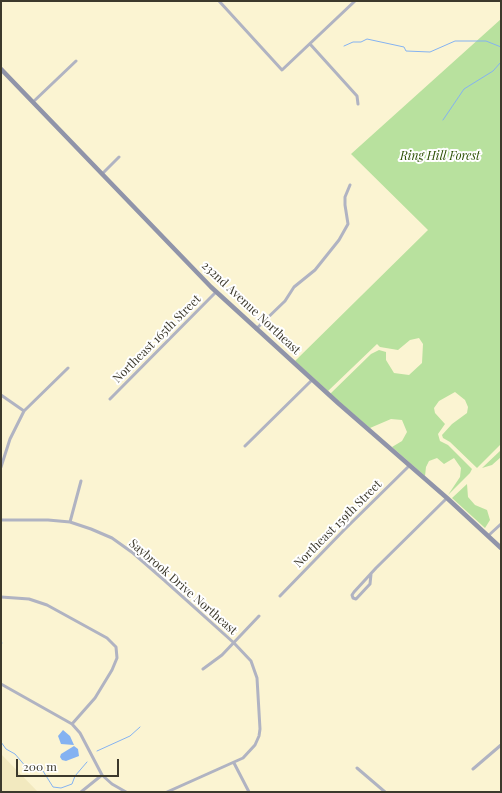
<!DOCTYPE html>
<html>
<head>
<meta charset="utf-8">
<style>
  body { margin:0 }
  #map { position:relative; width:502px; height:793px; overflow:hidden; background:#fbf4d2; font-family:"Playfair Display",serif }
  canvas { display:block }
  .frame { position:absolute; inset:0; border:2px solid #3c392c; pointer-events:none }
  .scale { position:absolute; left:16px; top:759px; width:103px; height:18px; box-sizing:border-box; border:2px solid #3c392c; border-top:0; padding-left:5px; font-size:12px; line-height:14px; white-space:nowrap; color:#3c392c; -webkit-text-stroke:3px #fff; paint-order:stroke }
</style>
</head>
<body>
<div id="map">
<canvas width="502" height="793"></canvas>
<div class="frame"></div>
<div class="scale">200 m</div>
</div>
<script>
const ctx = document.querySelector('canvas').getContext('2d');
ctx.lineJoin = 'round';
function paint(path, color) {
  ctx.fillStyle = color;
  ctx.fill(path, 'evenodd');
}
function toPath(rows) {
  const path = new Path2D();
  for (const r of rows) {
    path.moveTo(r[0], r[1]);
    for (let i = 2; i < r.length; i += 2) path.lineTo(r[i], r[i + 1]);
  }
  return path;
}
function stroke(path, color, width, dash) {
  ctx.strokeStyle = color;
  ctx.lineWidth = width;
  ctx.lineCap = dash ? 'butt' : 'round';
  ctx.setLineDash(dash || []);
  ctx.stroke(path);
}
function write(font, color, halo, rows, align = 'center') {
  ctx.font = font + ' "Playfair Display",serif';
  ctx.lineWidth = 4;
  ctx.setLineDash([]);
  ctx.textBaseline = 'middle';
  ctx.strokeStyle = halo;
  ctx.fillStyle = color;
  for (const [text, x, y, turn = 0] of rows) {
    ctx.save();
    ctx.translate(x, y);
    ctx.rotate((+turn || 0) * Math.PI / 180);
    ctx.textAlign = isNaN(turn) ? turn : align;
    if (halo) ctx.strokeText(text, 0, 0);
    ctx.fillText(text, 0, 0);
    ctx.restore();
  }
}
const built = toPath([
  [1,754,38,792,1,792]
]);
const green = toPath([
  [501,19,501,444,477,468,450,442,443,438,442,435,452,424,467,413,468,407,465,400,455,392,439,401,434,408,435,413,445,424,438,434,440,441,448,445,472,469,470,473,448,495,460,477,461,468,454,458,444,464,437,458,429,461,426,467,425,476,392,447,402,441,407,432,402,420,391,419,370,428,330,394,371,354,379,350,386,352,386,360,394,373,409,375,422,363,423,344,419,338,410,340,398,350,380,347,377,344,328,391,295,361,428,230,351,154],
  [501,450,501,457,492,465,482,468],
  [467,484,468,497,475,505,487,510,490,520,485,528,452,498]
]);
const water = toPath([
  [63,730,70,736,74,745,61,744,58,736],
  [74,746,78,749,79,756,66,761,62,760,60,757,61,754]
]);
const stream = toPath([
  [344,46,353,42,361,42,367,39,404,47,406,51,430,52,455,41,486,41,501,47],
  [443,120,464,89,493,71,501,62],
  [1,643,2,643],
  [1,742,6,749,15,754,27,768,37,767,43,771,53,787,61,788,72,784,75,776,87,762],
  [97,751,130,736,140,727]
]);
const street = toPath([
  [219,1,282,70,355,1],
  [310,44,357,96,358,104],
  [33,102,76,61],
  [102,174,119,157],
  [256,329,285,301,294,287,315,270,339,240,348,224,345,205,345,197,350,185],
  [1,395,24,411],
  [110,399,216,292],
  [245,446,312,380],
  [1,467,10,439,24,411,68,368],
  [1,520,48,520,70,522,91,529,112,538,133,553,164,580,234,643,251,661,257,678,260,729,259,736,255,745,243,758,167,792],
  [70,522,81,481],
  [489,535,501,524],
  [371,574,370,584,356,599,353,598,352,595,354,592,376,568,447,498],
  [280,596,345,529,409,466],
  [1,597,29,599,47,605,107,638,116,647,117,658,112,670,95,698,72,724],
  [203,669,222,655,259,616],
  [1,684,72,724,80,733,102,775,112,784,126,792],
  [234,763,249,792],
  [357,768,385,792],
  [473,769,501,745],
  [81,792,102,775]
]);
const secondary = toPath([
  [1,69,211,287,338,403,447,498,501,548]
]);
const parkNames = [
  ["Ring Hill Forest",440,156]
];
const streetNames = [
  ["232nd Avenue Northeast",251,308,43],
  ["Northeast 165th Street",157,339,-45],
  ["Northeast 159th Street",338,524,-45],
  ["Saybrook Drive Northeast",183,587,41]
];
paint(built, '#f2e9bf');
paint(green, '#b8e19e');
paint(water, '#84b2f1');
stroke(stream, '#84b2f1', 1);
stroke(street, '#b0b3c2', 3);
stroke(secondary, '#9094a9', 4.5);
write('italic 12px', '#2b4f03', '#fff', parkNames);
write('12px', '#3c392c', '#fff', streetNames);
</script>
</body>
</html>
